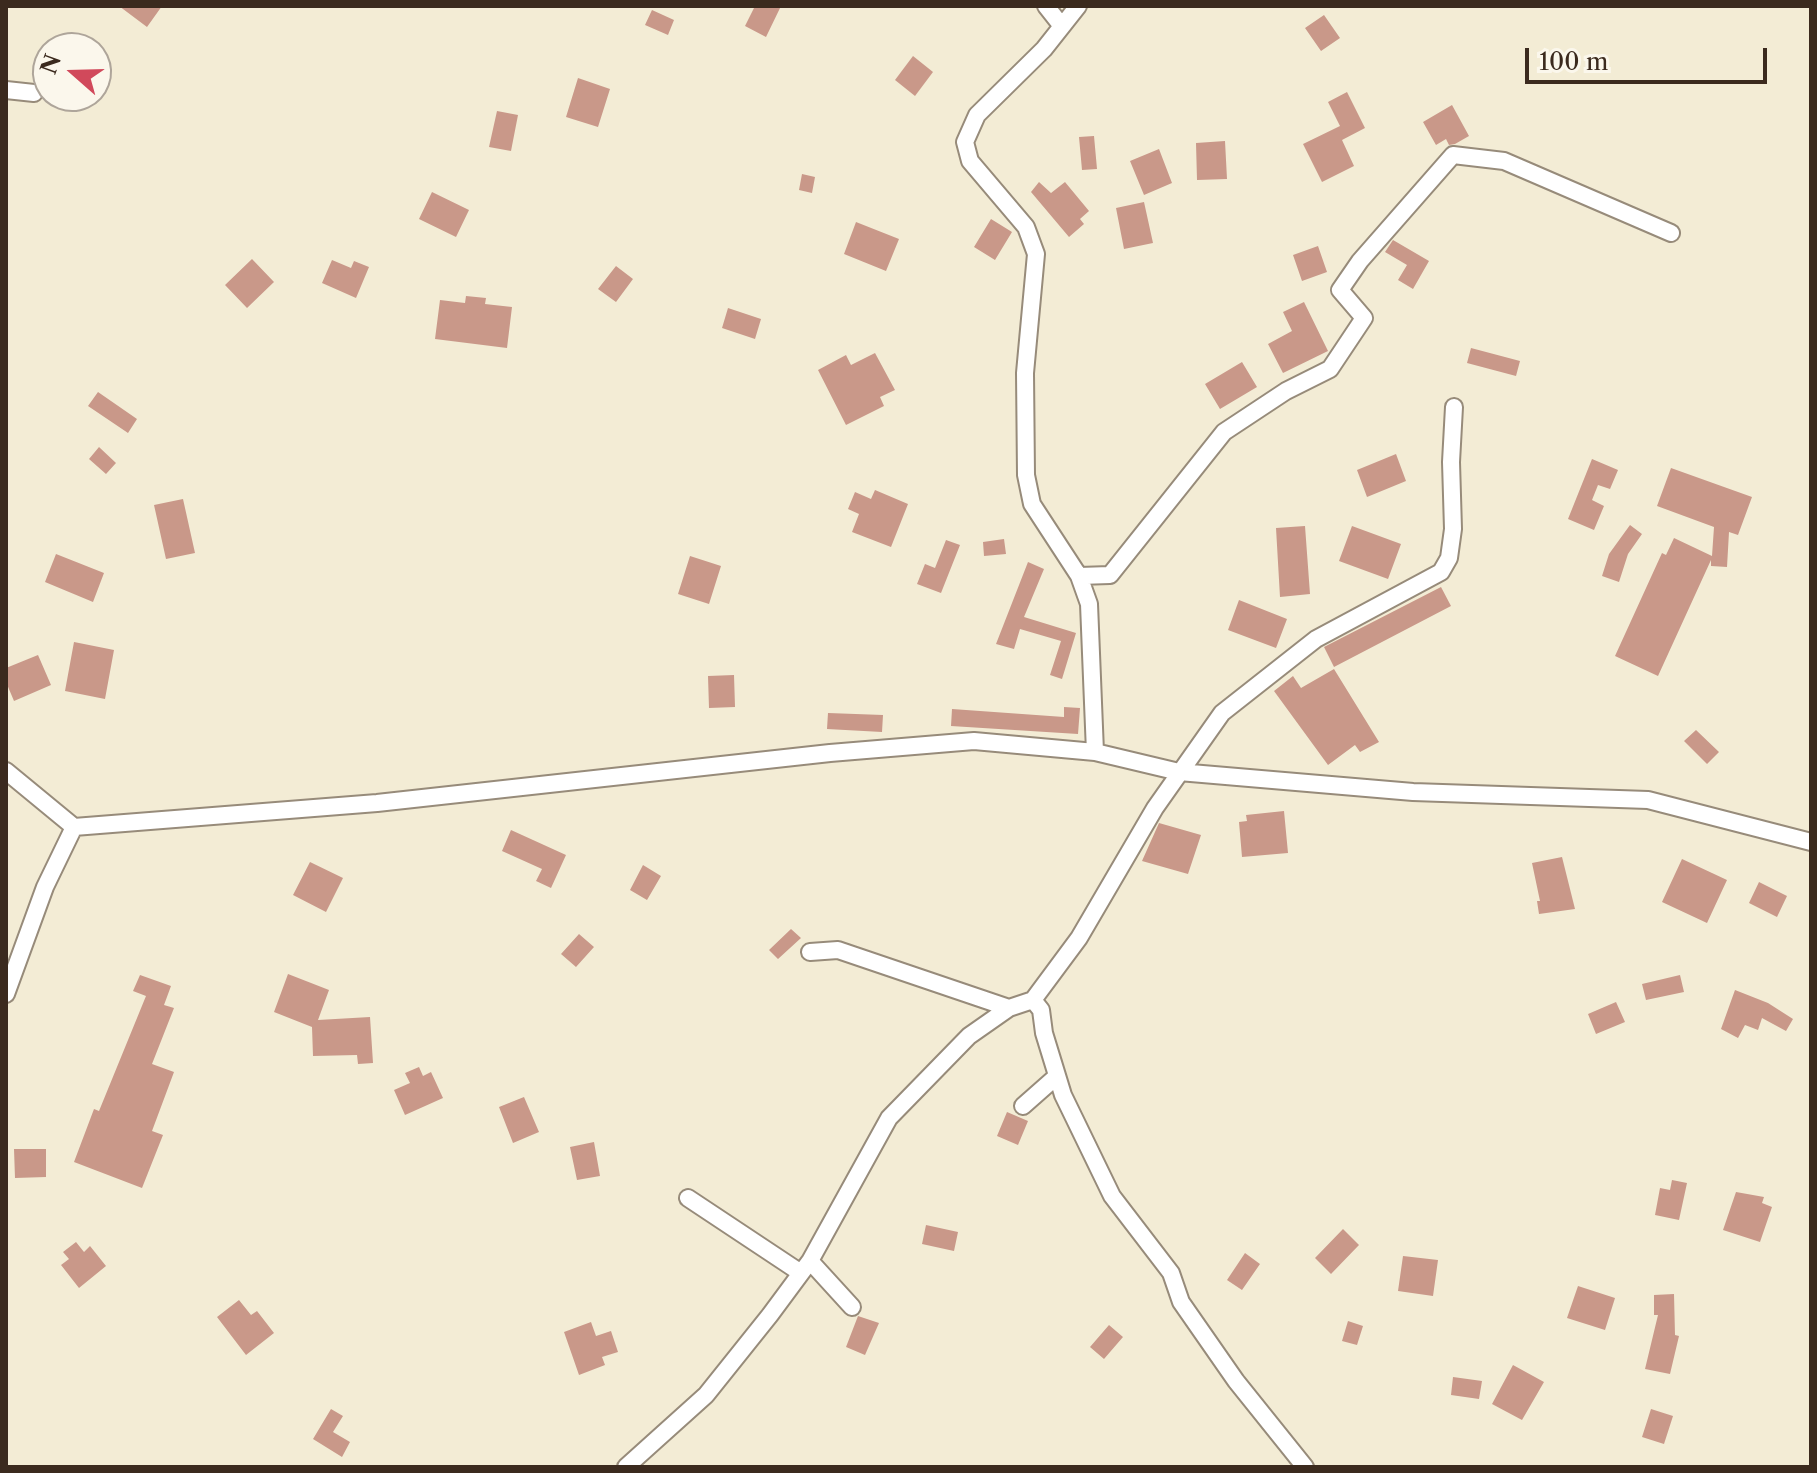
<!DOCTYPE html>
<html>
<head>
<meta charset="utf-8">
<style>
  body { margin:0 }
  #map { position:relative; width:1817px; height:1473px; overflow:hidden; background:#f3ecd5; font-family:"Libre Caslon Text",serif }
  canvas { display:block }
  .frame { position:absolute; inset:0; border:8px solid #3b2a1e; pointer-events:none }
  .north { position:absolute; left:32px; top:32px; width:80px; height:80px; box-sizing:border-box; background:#fbf7ec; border:2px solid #aea59a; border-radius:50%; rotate:290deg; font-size:22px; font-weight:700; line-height:32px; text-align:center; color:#3b2a1e }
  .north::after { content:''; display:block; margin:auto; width:28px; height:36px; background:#d1495b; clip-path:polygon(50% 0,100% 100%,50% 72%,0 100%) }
  .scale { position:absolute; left:1525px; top:48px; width:242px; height:36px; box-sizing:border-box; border:4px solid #3b2a1e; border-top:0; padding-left:10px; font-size:24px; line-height:28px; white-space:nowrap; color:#3b2a1e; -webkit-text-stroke:6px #fbf7ec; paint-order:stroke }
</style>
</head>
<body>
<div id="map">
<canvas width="1817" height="1473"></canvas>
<div class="frame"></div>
<div class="north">N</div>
<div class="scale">100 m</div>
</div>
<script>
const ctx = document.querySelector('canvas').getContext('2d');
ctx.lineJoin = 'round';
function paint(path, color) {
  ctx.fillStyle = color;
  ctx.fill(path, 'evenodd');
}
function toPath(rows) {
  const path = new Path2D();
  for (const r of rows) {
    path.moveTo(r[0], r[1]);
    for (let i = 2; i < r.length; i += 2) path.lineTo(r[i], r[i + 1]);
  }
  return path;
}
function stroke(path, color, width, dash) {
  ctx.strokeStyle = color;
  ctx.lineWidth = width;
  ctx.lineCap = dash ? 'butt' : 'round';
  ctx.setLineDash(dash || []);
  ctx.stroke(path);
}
const building = toPath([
  [119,6,162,6,147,27],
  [755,6,781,6,766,37,745,26],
  [652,10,674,20,668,35,645,25],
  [1324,15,1340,38,1321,51,1305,28],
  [913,56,933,72,915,96,895,80],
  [578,78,610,89,598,127,566,117],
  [1347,92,1365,128,1342,140,1354,166,1322,182,1303,144,1340,126,1328,102],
  [1452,105,1469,136,1455,144,1449,145,1446,139,1436,145,1423,122],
  [497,111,518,115,511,151,489,147],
  [1094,136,1097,169,1082,170,1079,137],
  [1225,141,1227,179,1197,180,1196,143],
  [1159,149,1172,183,1144,195,1130,161],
  [802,174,815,177,812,193,799,190],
  [1039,182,1051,193,1065,182,1089,211,1080,219,1084,224,1069,237,1031,192],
  [432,192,469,210,456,237,419,219],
  [1144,202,1153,243,1124,249,1116,208],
  [991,219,1012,232,995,260,974,247],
  [856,222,899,239,886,271,844,254],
  [1393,240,1429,261,1413,289,1398,280,1407,265,1385,252],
  [1318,246,1327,272,1302,281,1293,255],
  [252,259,274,282,247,308,225,285],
  [332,260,351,268,354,261,369,267,356,298,322,283],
  [616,266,633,279,616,302,598,289],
  [466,296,486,298,485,304,512,307,507,348,435,339,440,300,465,303],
  [1304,302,1328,351,1283,373,1268,344,1292,331,1283,312],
  [728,308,761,319,755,339,722,328],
  [1471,348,1520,361,1516,376,1467,363],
  [875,353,895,390,880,397,884,406,846,425,818,370,846,355,851,365],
  [1242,362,1257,387,1220,409,1205,384],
  [98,392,137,419,128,433,88,406],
  [99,447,116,463,106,474,89,459],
  [1396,454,1406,481,1367,497,1357,470],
  [1592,459,1618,470,1610,489,1598,485,1592,500,1604,506,1594,530,1568,519],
  [1671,468,1752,497,1738,535,1729,532,1727,567,1711,566,1711,560,1658,676,1615,656,1662,553,1666,555,1674,538,1712,556,1714,527,1657,506],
  [875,490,908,504,891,547,852,532,859,514,848,509,855,492,871,499],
  [183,499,195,553,166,559,154,505],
  [1630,525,1642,534,1628,554,1619,582,1602,576,1609,554],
  [1305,526,1310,594,1280,597,1276,528],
  [1352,526,1401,544,1388,579,1339,561],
  [1004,539,1006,554,984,556,983,542],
  [946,540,960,545,941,593,917,584,925,564,935,568],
  [56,554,104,573,93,602,45,582],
  [690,556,721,566,709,604,678,594],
  [1028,562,1044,569,1024,617,1076,633,1062,679,1050,675,1061,641,1020,629,1014,649,996,644],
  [1441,587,1451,606,1334,667,1324,647],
  [1239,600,1287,619,1276,648,1228,630],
  [74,642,114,650,105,699,65,691],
  [38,655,51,685,14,701,6,682,6,668],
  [1334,669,1379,742,1360,752,1355,745,1328,765,1274,691,1293,676,1301,688],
  [734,675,735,707,709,708,708,676],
  [1064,707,1080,708,1078,734,951,726,952,709,1064,717],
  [828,713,883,715,882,732,827,729],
  [1696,730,1719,752,1707,764,1684,741],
  [1284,811,1288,853,1242,857,1239,822,1247,821,1246,815],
  [1159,823,1201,835,1188,874,1142,861],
  [511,830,566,855,551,888,536,881,542,869,502,851],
  [1562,857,1575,909,1539,914,1537,901,1540,901,1532,863],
  [1682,859,1727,880,1707,923,1662,902],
  [310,862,343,878,326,912,293,895],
  [643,865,661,876,647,900,630,890],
  [1759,882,1787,896,1777,917,1749,903],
  [791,929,801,938,778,959,769,950],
  [579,934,594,947,576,967,561,954],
  [288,974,329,990,318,1020,370,1017,373,1063,358,1064,357,1055,313,1056,312,1027,274,1012],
  [140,975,171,986,164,1005,174,1008,152,1064,174,1072,152,1131,163,1135,142,1188,74,1162,94,1109,99,1111,146,996,133,991],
  [1680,975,1684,992,1646,1000,1642,984],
  [1735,990,1768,1003,1793,1019,1786,1031,1762,1018,1758,1030,1745,1025,1738,1038,1721,1029],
  [1616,1002,1625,1022,1596,1034,1588,1014],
  [419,1067,423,1076,431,1072,443,1098,405,1115,394,1090,410,1083,405,1073],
  [524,1097,539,1132,513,1143,499,1107],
  [1007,1112,1028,1121,1018,1145,997,1136],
  [594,1142,600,1176,577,1180,570,1147],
  [14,1149,46,1149,46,1177,15,1178],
  [1672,1180,1687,1183,1679,1220,1655,1215,1660,1188,1670,1190],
  [1736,1192,1764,1197,1762,1203,1772,1207,1760,1242,1723,1230],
  [926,1225,958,1232,954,1251,922,1244],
  [1343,1229,1359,1245,1331,1274,1315,1258],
  [76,1242,84,1252,90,1246,106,1266,79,1288,61,1265,69,1259,63,1252],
  [1245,1253,1260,1264,1242,1290,1227,1280],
  [1403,1256,1438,1260,1433,1296,1398,1291],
  [1578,1286,1615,1298,1605,1330,1567,1318],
  [1674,1294,1675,1335,1679,1336,1670,1374,1645,1369,1658,1315,1654,1315,1654,1295],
  [239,1300,251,1315,257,1311,274,1333,246,1355,217,1317],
  [858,1316,879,1323,865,1355,846,1347],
  [1348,1321,1363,1326,1357,1345,1342,1341],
  [591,1322,596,1336,611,1331,618,1352,602,1357,605,1365,579,1375,564,1332],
  [1109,1325,1123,1337,1104,1359,1090,1347],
  [1513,1365,1544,1382,1522,1420,1492,1404],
  [1453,1377,1482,1381,1479,1399,1451,1395],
  [331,1409,343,1416,333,1432,350,1442,342,1457,313,1439],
  [1651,1409,1673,1416,1664,1444,1642,1437]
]);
const minor = toPath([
  [1046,6,1061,25],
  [1078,6,1044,49,977,115,965,142,970,161,1026,227,1036,254,1025,373,1026,475,1032,504,1079,576,1089,604,1095,752],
  [6,90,34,93],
  [1079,576,1110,575,1224,432,1286,391,1330,369,1364,318,1340,290,1360,261,1453,155,1504,161,1671,233],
  [6,771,74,827,377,803,830,753,974,741,1095,752,1179,772,1413,792,1648,800,1811,842],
  [810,952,838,950,1009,1008],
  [6,994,45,887,74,827],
  [1023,1106,1057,1076],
  [688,1198,801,1273],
  [810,1261,852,1307],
  [626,1467,706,1395,770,1315,810,1261,889,1118,969,1036,1009,1008,1033,1000],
  [1305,1467,1236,1381,1181,1302,1171,1273,1112,1196,1063,1095,1044,1033,1041,1010,1033,1000,1079,938,1155,808,1222,713,1316,639,1441,572,1449,558,1453,529,1451,462,1454,407]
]);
paint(building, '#c99889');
stroke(minor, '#978b7a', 20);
stroke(minor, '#fff', 16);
</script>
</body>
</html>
